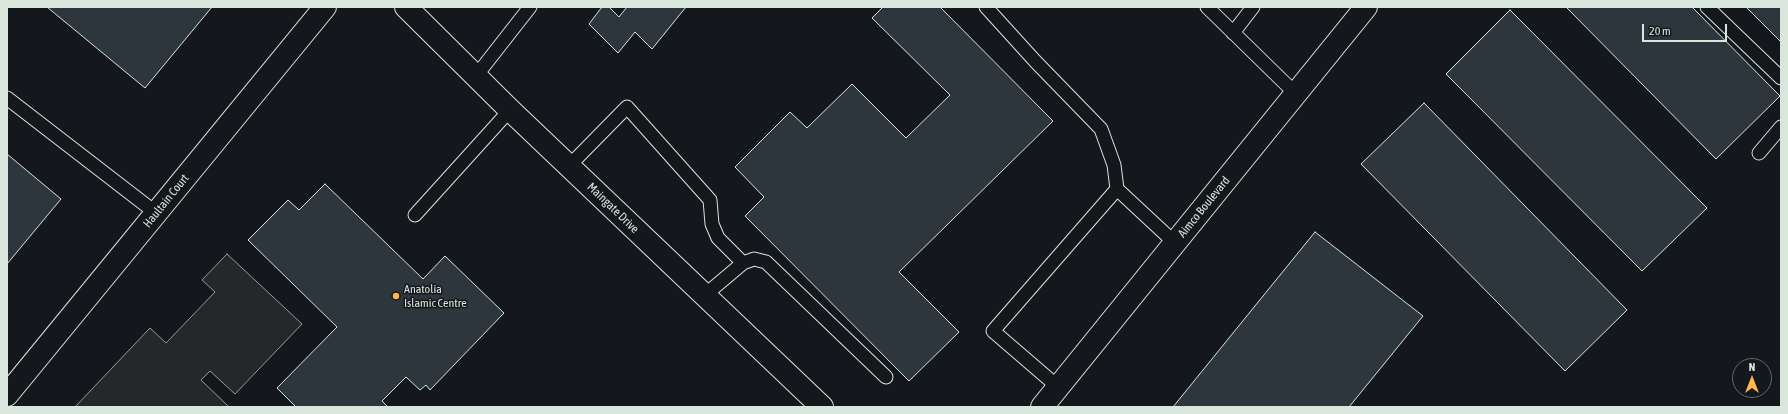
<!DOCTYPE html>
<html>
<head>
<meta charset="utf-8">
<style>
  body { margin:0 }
  #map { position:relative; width:1788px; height:414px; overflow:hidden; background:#14181c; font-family:"Asap Condensed",sans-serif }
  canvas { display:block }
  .frame { position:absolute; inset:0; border:8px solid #d8e6dc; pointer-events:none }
  .north { position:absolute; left:1732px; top:358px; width:40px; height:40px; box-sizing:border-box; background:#14181c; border:1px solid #626a69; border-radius:50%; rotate:0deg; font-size:11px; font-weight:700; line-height:16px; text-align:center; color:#d8e6dc }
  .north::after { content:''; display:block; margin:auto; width:14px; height:18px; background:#ffb74d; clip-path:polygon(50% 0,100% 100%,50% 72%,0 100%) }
  .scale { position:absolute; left:1642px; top:24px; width:85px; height:18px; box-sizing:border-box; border:2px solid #d8e6dc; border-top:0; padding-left:5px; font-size:12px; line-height:14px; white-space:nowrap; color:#d8e6dc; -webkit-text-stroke:3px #14181c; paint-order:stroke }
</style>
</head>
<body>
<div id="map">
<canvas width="1788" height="414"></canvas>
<div class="frame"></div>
<div class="north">N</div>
<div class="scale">20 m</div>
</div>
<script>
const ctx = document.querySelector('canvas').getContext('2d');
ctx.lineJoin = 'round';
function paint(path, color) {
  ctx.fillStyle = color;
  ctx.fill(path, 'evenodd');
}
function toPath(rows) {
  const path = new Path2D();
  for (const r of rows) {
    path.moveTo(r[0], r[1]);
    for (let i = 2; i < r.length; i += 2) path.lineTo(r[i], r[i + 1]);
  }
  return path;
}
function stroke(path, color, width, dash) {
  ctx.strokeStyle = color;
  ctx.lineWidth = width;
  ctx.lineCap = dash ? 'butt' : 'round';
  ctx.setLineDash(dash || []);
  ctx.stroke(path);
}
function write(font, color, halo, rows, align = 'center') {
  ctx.font = font + ' "Asap Condensed",sans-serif';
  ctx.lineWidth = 3;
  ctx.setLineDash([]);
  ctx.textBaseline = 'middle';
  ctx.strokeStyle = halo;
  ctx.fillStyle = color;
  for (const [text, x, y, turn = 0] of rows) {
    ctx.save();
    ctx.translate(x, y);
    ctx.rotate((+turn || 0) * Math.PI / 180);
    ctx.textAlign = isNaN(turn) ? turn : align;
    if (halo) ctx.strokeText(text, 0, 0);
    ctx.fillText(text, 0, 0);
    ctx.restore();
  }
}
const parking = toPath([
  [227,254,302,324,235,394,210,371,201,380,229,407,75,407,150,328,166,343,215,292,202,280,227,254]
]);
const building = toPath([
  [47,7,212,7,145,88,47,7],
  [602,7,609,7,619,17,627,7,686,7,652,49,635,32,618,53,589,24,602,7],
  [883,7,940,7,1053,121,899,272,959,332,909,381,745,216,764,197,735,167,790,112,807,128,852,84,906,138,950,95,872,18,883,7],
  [1566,7,1692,7,1780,96,1716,159,1566,7],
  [1746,7,1781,7,1781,42,1746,7],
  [1510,10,1707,208,1642,271,1446,74,1510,10],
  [1424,103,1627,310,1565,371,1361,164,1424,103],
  [7,154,61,199,7,264,7,154],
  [325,184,423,279,445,256,504,313,430,390,426,385,420,390,406,377,382,401,388,407,296,407,277,388,337,327,248,240,288,200,299,210,325,184],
  [1315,232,1423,316,1349,407,1173,407,1315,232]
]);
const service = toPath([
  [986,7,1035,61,1101,129,1114,165,1117,189],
  [1207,7,1296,94],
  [1707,7,1781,78],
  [1233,33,1253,7],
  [476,76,530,7],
  [7,98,156,213],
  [1759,153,1781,127],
  [569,166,627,107,710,200,712,224,718,238,743,263,705,295],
  [415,215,510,110],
  [743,263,754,259,766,262,886,377],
  [1058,387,993,331,1117,189,1175,243]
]);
const minor = toPath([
  [406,7,510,110,822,407],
  [7,395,325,7],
  [1042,407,1366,7]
]);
const markers = [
  [396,296,4,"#ffb74d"]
];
const streetNames = [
  ["Haultain Court",166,201,-51],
  ["Aimco Boulevard",1204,207,-51],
  ["Maingate Drive",613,208,44]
];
const poiNames = [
  ["Anatolia",404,289],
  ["Islamic Centre",404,303]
];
paint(parking, '#24282b');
stroke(parking, '#939e99', 1);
paint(building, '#2c363c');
stroke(building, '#d8e6dc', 1);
stroke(service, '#d8e6dc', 15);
stroke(minor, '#d8e6dc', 24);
stroke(service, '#14181c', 13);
stroke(minor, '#14181c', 22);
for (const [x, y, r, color] of markers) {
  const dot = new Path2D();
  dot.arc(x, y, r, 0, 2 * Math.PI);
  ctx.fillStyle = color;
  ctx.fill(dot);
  stroke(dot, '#14181c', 1.5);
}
write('12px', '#d8e6dc', '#14181c', streetNames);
write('12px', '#d8e6dc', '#14181c', poiNames, 'left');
</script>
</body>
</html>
